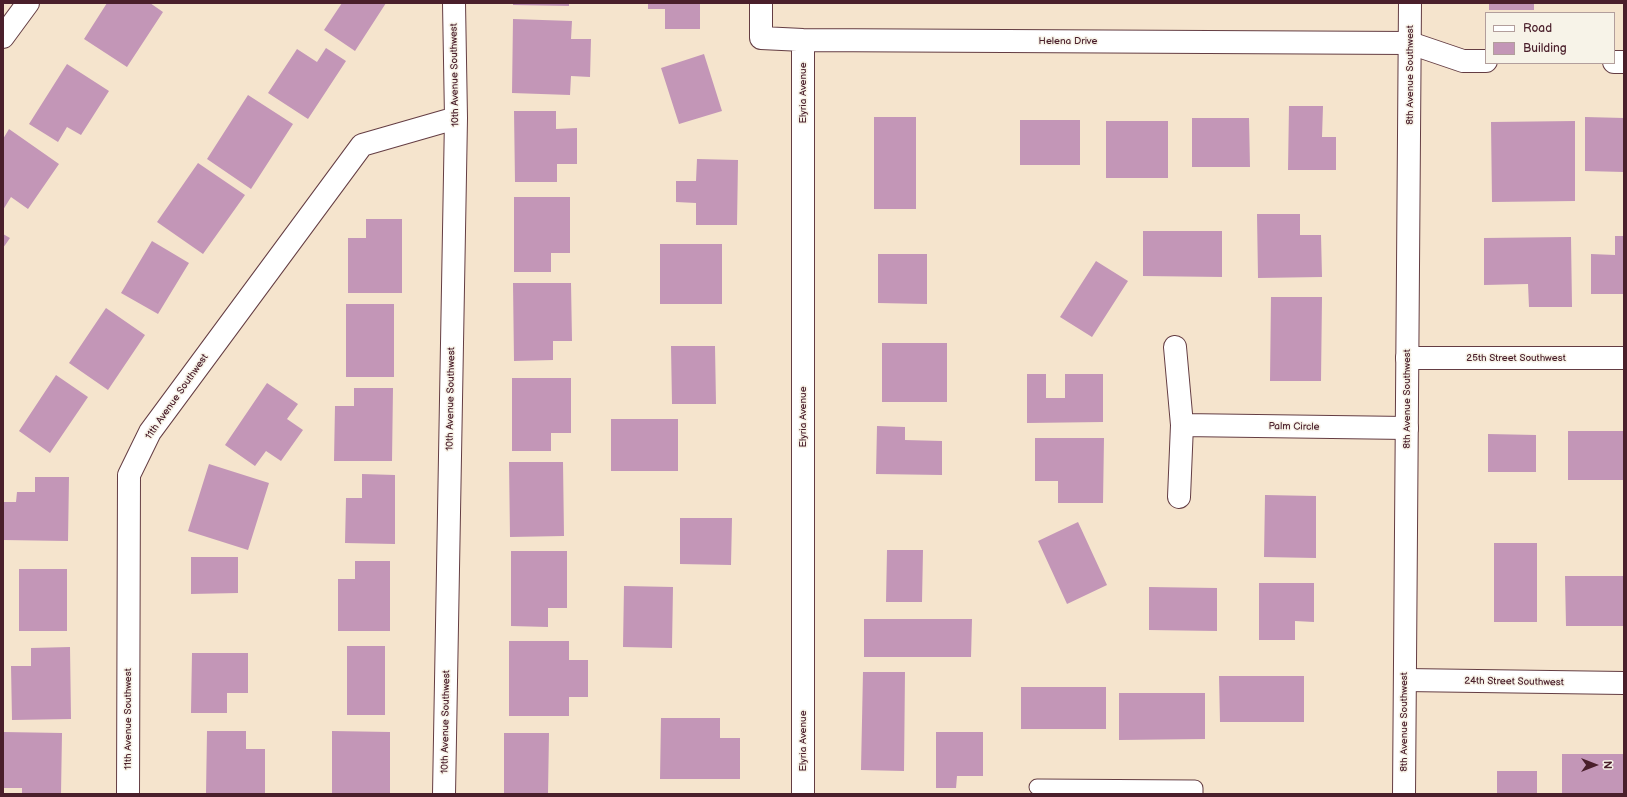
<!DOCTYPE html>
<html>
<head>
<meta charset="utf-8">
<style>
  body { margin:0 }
  #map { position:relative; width:1627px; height:797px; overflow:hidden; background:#f5e4cd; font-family:"Balsamiq Sans",sans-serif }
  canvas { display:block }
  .frame { position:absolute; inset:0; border:4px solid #4a1f2b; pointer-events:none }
  .legend { position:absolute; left:1485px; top:12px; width:130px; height:52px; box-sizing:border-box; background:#f7f3e8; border:1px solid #b29e9c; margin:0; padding:5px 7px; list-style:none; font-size:12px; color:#4a1f2b }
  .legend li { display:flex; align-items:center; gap:8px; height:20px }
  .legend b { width:20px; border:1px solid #b29e9c }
  .north { position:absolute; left:1575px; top:745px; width:40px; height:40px; -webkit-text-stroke:3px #f7f3e8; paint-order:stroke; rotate:90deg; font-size:11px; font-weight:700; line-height:16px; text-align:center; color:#4a1f2b }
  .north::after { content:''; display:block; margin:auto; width:14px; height:18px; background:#4a1f2b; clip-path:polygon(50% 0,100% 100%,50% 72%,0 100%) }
</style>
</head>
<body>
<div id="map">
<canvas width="1627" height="797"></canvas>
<div class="frame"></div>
<ul class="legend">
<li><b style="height:5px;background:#fff"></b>Road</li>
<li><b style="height:11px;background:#c396b7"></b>Building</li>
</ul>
<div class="north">N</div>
</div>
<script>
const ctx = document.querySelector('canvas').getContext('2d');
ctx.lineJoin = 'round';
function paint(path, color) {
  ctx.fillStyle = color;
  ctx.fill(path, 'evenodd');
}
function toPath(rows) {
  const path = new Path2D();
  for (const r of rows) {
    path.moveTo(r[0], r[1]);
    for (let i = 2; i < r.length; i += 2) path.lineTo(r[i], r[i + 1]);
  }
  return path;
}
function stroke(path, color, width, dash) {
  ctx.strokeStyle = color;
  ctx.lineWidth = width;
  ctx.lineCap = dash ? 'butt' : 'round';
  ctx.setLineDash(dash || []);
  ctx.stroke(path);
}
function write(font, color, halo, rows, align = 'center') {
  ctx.font = font + ' "Balsamiq Sans",sans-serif';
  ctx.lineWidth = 3;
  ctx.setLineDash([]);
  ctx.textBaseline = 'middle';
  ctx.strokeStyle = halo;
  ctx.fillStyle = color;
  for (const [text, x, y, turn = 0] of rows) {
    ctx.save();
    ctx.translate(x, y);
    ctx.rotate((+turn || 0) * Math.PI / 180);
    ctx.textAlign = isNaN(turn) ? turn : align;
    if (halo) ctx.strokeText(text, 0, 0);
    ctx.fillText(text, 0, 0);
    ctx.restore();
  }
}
const building = toPath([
  [107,3,150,3,163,12,127,67,84,39],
  [342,3,386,3,355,51,324,30],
  [513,3,569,3,569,6,513,5],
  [648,3,700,3,700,29,665,29,665,9,648,9],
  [1489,3,1534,3,1534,10,1489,10],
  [513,19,572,21,571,39,591,39,590,77,571,76,570,95,512,93],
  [326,48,346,61,308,119,268,93,297,49,317,62],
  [704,54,722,111,679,124,661,68],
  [67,64,109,91,81,135,67,127,58,142,29,124],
  [248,95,293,124,251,189,207,159],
  [1289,106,1323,106,1322,137,1336,137,1336,170,1288,170],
  [514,111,556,111,556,129,577,128,577,164,557,164,557,182,515,182],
  [874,117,916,117,916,209,874,209],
  [1585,117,1624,118,1624,172,1585,171],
  [1192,118,1249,118,1250,167,1192,167],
  [1020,120,1080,120,1080,165,1020,165],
  [1106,121,1168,121,1168,178,1106,178],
  [1575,121,1575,201,1492,202,1491,122],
  [9,129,59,164,28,209,11,197,3,210,3,139],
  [697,159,738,160,737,225,696,225,696,203,676,202,676,181,696,181],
  [198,163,245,195,203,254,157,222],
  [514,197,570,197,570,253,551,253,551,272,514,272],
  [1257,214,1300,214,1300,235,1321,235,1322,277,1258,278],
  [366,219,402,219,402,293,348,293,348,238,366,238],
  [1143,231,1222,231,1222,277,1143,276],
  [3,234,10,238,3,248],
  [1615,236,1624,236,1624,294,1591,294,1591,254,1615,255],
  [1571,237,1572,307,1529,307,1528,284,1484,285,1484,238],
  [152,241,189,263,158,314,121,293],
  [660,244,722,244,722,304,660,304],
  [878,254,927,254,927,304,878,303],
  [1096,261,1128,281,1092,337,1060,317],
  [513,283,571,283,572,341,553,341,553,360,514,361],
  [1271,297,1322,297,1321,381,1270,381],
  [346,304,394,304,394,377,346,377],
  [106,308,145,335,108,390,69,363],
  [882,343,947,343,947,402,882,402],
  [671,346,715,346,716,404,672,404],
  [1027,374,1046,374,1046,398,1065,398,1065,374,1103,374,1103,422,1027,423],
  [56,375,88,397,50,453,19,431],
  [512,378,571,378,571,433,551,433,551,451,512,451],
  [267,383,298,404,287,419,303,430,281,461,266,451,255,466,225,445],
  [354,388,393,388,392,461,334,461,335,406,354,406],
  [611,419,678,419,678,471,611,471],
  [877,426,905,427,905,440,942,441,942,475,876,474],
  [1568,431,1624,431,1624,480,1568,480],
  [1488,434,1536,435,1536,472,1488,472],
  [1035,438,1104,438,1103,503,1058,503,1058,481,1035,481],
  [509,462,563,462,564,536,510,537],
  [209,464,269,483,248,550,188,531],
  [362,474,395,475,395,544,345,543,346,498,362,498],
  [35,477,69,477,68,541,3,540,3,502,16,502,17,492,35,492],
  [1265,495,1316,496,1316,558,1264,557],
  [680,518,732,518,731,565,680,564],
  [1078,522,1107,585,1067,604,1038,541],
  [1494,543,1537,543,1537,622,1494,622],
  [887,550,923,550,922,602,886,602],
  [511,551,567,551,567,608,548,608,548,627,511,626],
  [191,557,238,557,238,593,191,594],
  [355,561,390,561,390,631,338,631,338,579,355,579],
  [19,569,67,569,67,631,19,631],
  [1565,576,1624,576,1624,626,1566,626],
  [1259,583,1314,583,1314,622,1295,621,1295,640,1259,640],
  [624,586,673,587,672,648,623,647],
  [1149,587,1217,588,1217,631,1149,630],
  [864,619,972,619,971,657,864,657],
  [509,641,569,641,569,660,588,660,588,697,569,697,569,716,509,716],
  [347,646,385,646,385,715,347,715],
  [70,647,71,719,12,720,11,666,31,666,31,648],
  [192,653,248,653,248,693,227,693,227,713,191,713],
  [863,672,905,672,904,771,861,770],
  [1219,676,1304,676,1304,722,1220,722],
  [1021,687,1106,687,1106,729,1021,729],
  [1119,693,1205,693,1205,739,1119,740],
  [661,718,720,718,720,738,740,738,740,779,660,779],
  [207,731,246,731,246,749,265,749,265,794,206,794],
  [332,731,390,732,390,794,332,794],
  [3,732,62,733,61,794,22,794,22,788,3,788],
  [936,732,983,732,983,776,957,776,956,788,936,788],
  [504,733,549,733,548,793,504,793],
  [1562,754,1624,754,1624,794,1562,794],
  [1497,771,1537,771,1537,794,1497,794]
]);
const service = toPath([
  [1037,787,1195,788,1195,794]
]);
const minor = toPath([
  [761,3,761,38,803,40,1410,43,1463,61,1486,61],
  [3,37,28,3],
  [803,40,803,794],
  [1614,62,1624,62],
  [1175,347,1182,425,1179,497],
  [1407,358,1624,358],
  [1182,425,1407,428],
  [1405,680,1624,683],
  [128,794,129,475,150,432,362,145,456,118],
  [444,794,456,118,454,3]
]);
const tertiary = toPath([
  [1404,794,1410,3]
]);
const streetNames = [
  ["Helena Drive",1068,41],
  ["10th Avenue Southwest",455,75,-91],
  ["8th Avenue Southwest",1410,75,-90],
  ["Elyria Avenue",803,93,-90],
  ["25th Street Southwest",1516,358],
  ["11th Avenue Southwest",177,397,-55],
  ["10th Avenue Southwest",451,399,-89],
  ["8th Avenue Southwest",1407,399,-90],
  ["Elyria Avenue",803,417,-90],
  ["Palm Circle",1294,427,1],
  ["24th Street Southwest",1514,682,1],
  ["11th Avenue Southwest",128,719,-90],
  ["10th Avenue Southwest",446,722,-89],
  ["8th Avenue Southwest",1404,722,-90],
  ["Elyria Avenue",803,741,-90]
];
paint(building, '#c396b7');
stroke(service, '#643d43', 17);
stroke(minor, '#643d43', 24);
stroke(tertiary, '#643d43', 24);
stroke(service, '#fff', 15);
stroke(minor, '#fff', 22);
stroke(tertiary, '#fff', 22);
write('10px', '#4a1f2b', '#f7f3e8', streetNames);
</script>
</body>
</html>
